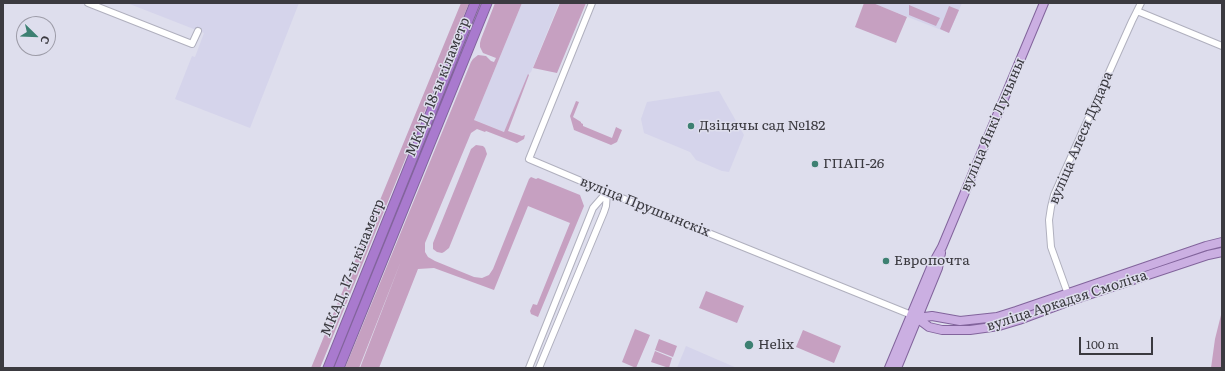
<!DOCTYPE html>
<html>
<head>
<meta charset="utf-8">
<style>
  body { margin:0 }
  #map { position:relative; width:1225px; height:371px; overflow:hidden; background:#dedeed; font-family:Literata,serif }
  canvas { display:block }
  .frame { position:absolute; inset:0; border:4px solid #3b3a40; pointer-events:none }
  .north { position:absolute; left:16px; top:16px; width:40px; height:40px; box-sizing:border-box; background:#dedeed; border:1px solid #9d9ca8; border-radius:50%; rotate:113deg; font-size:11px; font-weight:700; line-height:16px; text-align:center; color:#3b3a40 }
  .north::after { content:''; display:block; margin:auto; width:14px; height:18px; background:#3d8072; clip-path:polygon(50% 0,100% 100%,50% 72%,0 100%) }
  .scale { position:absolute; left:1079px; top:337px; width:74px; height:18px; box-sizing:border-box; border:2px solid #3b3a40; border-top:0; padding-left:5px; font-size:12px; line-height:14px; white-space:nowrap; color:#3b3a40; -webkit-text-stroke:3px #dedeed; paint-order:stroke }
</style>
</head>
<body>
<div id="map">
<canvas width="1225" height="371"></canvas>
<div class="frame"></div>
<div class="north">С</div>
<div class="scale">100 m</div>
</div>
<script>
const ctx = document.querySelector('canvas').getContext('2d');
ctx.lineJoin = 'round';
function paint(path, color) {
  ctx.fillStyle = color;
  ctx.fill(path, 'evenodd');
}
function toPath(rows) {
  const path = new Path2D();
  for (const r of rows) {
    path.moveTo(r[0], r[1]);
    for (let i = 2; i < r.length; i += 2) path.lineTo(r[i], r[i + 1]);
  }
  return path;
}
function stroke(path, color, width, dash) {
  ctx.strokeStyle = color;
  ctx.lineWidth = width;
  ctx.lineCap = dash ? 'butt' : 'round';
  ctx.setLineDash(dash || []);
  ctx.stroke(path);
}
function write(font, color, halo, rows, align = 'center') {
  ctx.font = font + ' Literata,serif';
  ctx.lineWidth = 3;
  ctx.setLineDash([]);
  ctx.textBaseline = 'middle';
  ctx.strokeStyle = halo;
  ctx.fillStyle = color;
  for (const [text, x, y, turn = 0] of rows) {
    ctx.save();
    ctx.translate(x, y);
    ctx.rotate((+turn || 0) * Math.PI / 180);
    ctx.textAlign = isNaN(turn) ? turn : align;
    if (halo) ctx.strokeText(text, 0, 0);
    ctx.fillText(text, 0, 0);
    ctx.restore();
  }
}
const built = toPath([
  [127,3,299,3,250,128,175,99,192,56,195,57,204,33],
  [522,3,559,3,531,72,528,75,504,132,474,120],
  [872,3,962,3,949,33],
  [719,91,744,135,729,172,722,171,696,160,690,152,644,133,641,119,647,102],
  [686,346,716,359,737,368,677,368]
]);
const green = toPath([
  [461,3,469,3,320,368,311,368],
  [495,3,522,3,474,120,504,132,528,74,529,75,508,131,522,136,525,135,524,139,517,143,486,131,485,132,477,129,471,133,425,243,425,252,428,257,435,261,474,277,482,278,489,275,493,269,529,179,531,177,536,179,538,178,580,195,584,206,538,317,531,314,530,311,533,304,537,305,570,223,528,206,494,290,434,268,418,269,379,368,360,368,401,261,359,368,345,368,471,62,473,59,478,55,486,56,491,61,494,62,496,58,483,53,480,47,480,43,481,39],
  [560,3,586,3,557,73,533,68],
  [864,3,873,3,907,17,896,43,855,27],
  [909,5,940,18,936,26,909,15],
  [949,6,959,10,949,33,940,29],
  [576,101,579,102,573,117,581,122,581,123,583,124,583,126,612,138,616,127,622,130,617,142,611,145,574,130,570,116],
  [476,145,483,146,485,148,487,154,449,248,444,252,442,253,437,252,433,249,433,243,471,149],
  [706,291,744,306,737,323,699,308],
  [1221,315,1222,368,1211,368,1215,339],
  [635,329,650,335,636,368,622,362],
  [803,330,841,346,834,363,796,347],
  [659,339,677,346,673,357,655,350],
  [655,351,672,358,669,368,651,362]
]);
const minor = toPath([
  [88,3,192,44,198,31],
  [592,3,529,159,607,192,914,316],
  [1137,11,1222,46],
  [1069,297,1051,247,1049,220,1051,207,1054,195,1132,21,1141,3],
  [529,368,593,208,607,192],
  [539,368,604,212,606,206,607,192]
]);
const major = toPath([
  [917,318,929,327,942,330,970,330,999,326,1019,320,1070,301,1208,255,1222,252],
  [917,318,932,316,960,321,997,317,1016,311,1206,246,1222,242],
  [889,368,932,265,942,247,1044,3],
  [897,368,938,268,941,253]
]);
const highway = toPath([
  [328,368,475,3],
  [339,368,487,3]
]);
const markers = [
  [691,126,4,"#3d8072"],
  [815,164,4,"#3d8072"],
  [886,261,4,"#3d8072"],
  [749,345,5,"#3d8072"]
];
const streetNames = [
  ["МКАД, 18-ы кіламетр",438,87,-68],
  ["вуліца Янкі Лучыны",993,125,-67],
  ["вуліца Алеся Дудара",1081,138,-67],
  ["вуліца Прушынскіх",645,207,22],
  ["МКАД, 17-ы кіламетр",353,268,-68],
  ["вуліца Аркадзя Смоліча",1067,301,-18]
];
const poiNames = [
  ["Дзіцячы сад №182",699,126],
  ["ГПАП-26",823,164],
  ["Европочта",894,261],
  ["Helix",758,345]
];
paint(built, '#d5d4eb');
paint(green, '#c6a0c1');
stroke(minor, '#b0b0be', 8);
stroke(major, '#82649c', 10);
stroke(highway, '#82649c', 11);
stroke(minor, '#fff', 6);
stroke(major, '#cbafe2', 8);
stroke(highway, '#a97ace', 9);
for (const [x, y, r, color] of markers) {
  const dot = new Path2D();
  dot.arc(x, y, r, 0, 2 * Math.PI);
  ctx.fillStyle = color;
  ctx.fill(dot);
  stroke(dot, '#dedeed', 1.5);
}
write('14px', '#3b3a40', '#dedeed', streetNames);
write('14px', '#3b3a40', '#dedeed', poiNames, 'left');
</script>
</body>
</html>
